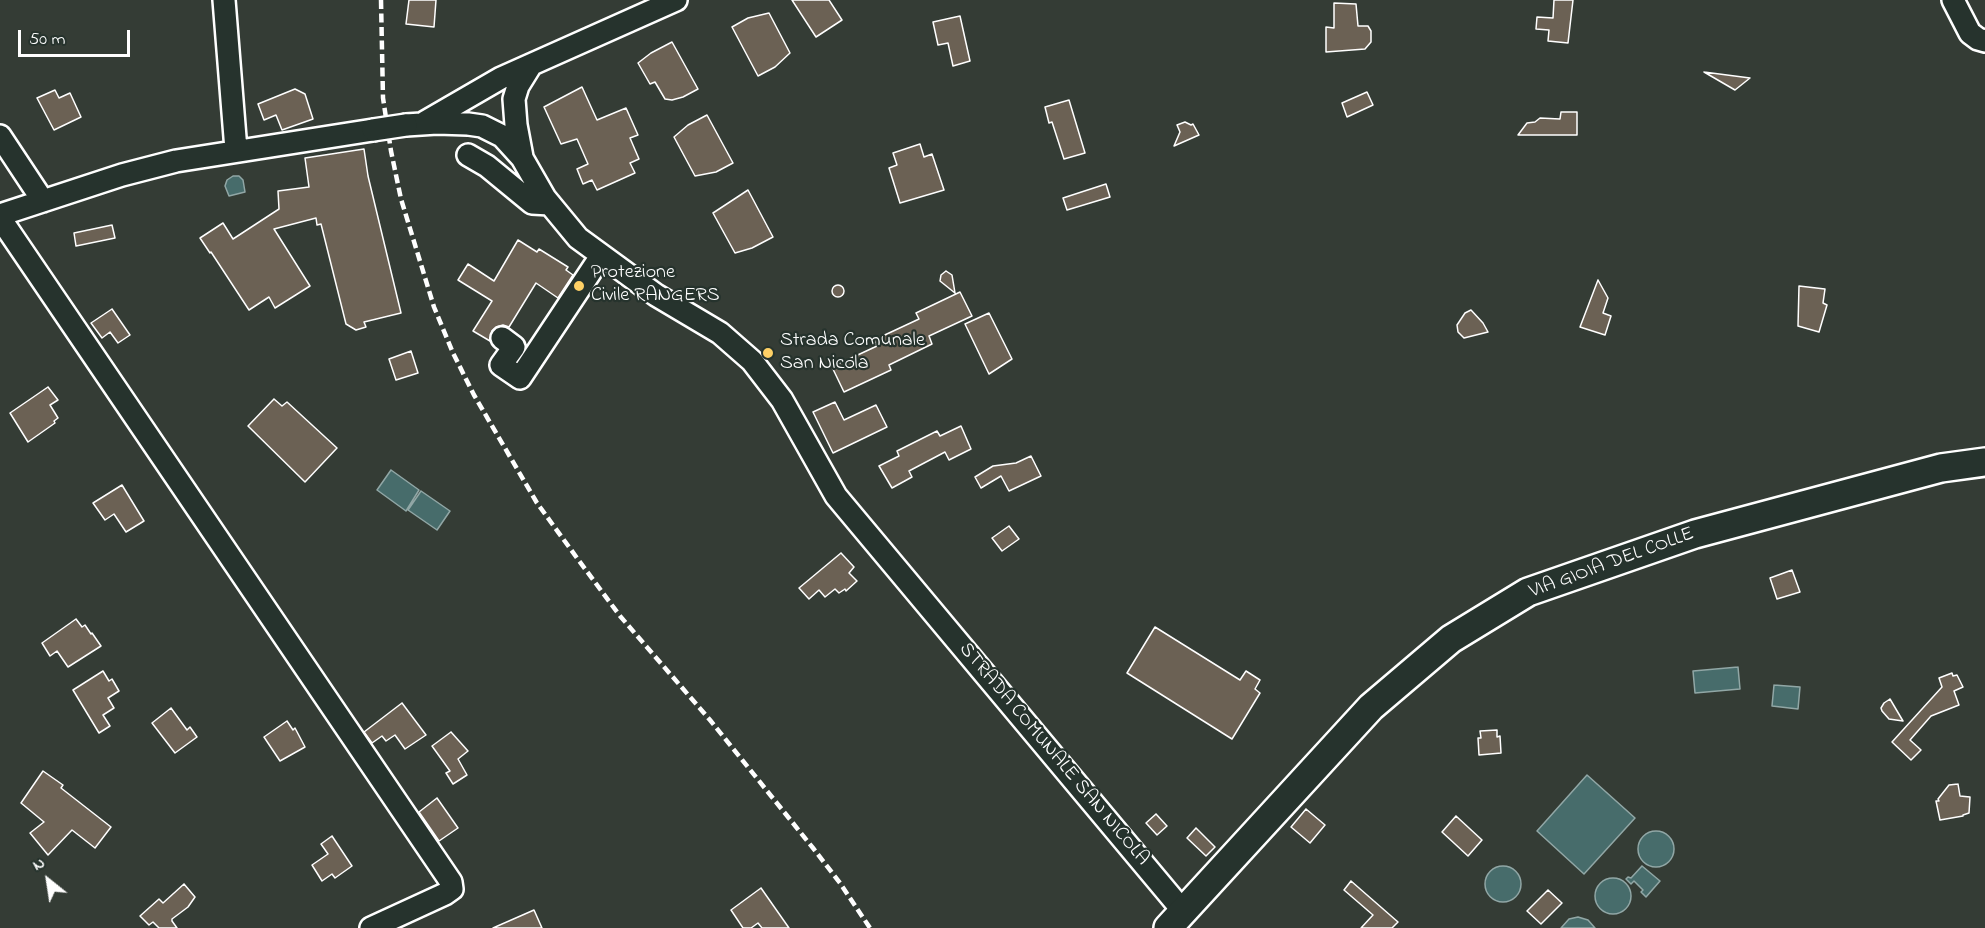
<!DOCTYPE html>
<html>
<head>
<meta charset="utf-8">
<style>
  body { margin:0 }
  #map { position:relative; width:1985px; height:928px; overflow:hidden; background:#343c35; font-family:"Indie Flower",sans-serif }
  canvas { display:block }
  .north { position:absolute; left:18px; top:850px; width:60px; height:60px; -webkit-text-stroke:4px #26332d; paint-order:stroke; rotate:330deg; font-size:16px; font-weight:700; line-height:24px; text-align:center; color:#fff }
  .north::after { content:''; display:block; margin:auto; width:21px; height:27px; background:#fff; clip-path:polygon(50% 0,100% 100%,50% 72%,0 100%) }
  .scale { position:absolute; left:18px; top:30px; width:112px; height:27px; box-sizing:border-box; border:3px solid #fff; border-top:0; padding-left:8px; font-size:18px; line-height:21px; white-space:nowrap; color:#fff; -webkit-text-stroke:4px #26332d; paint-order:stroke }
</style>
</head>
<body>
<div id="map">
<canvas width="1985" height="928"></canvas>
<div class="north">N</div>
<div class="scale">50 m</div>
</div>
<script>
const ctx = document.querySelector('canvas').getContext('2d');
ctx.lineJoin = 'round';
function paint(path, color) {
  ctx.fillStyle = color;
  ctx.fill(path, 'evenodd');
}
function toPath(rows) {
  const path = new Path2D();
  for (const r of rows) {
    if (r.length === 3) {
      path.moveTo(r[0] + r[2], r[1]);
      path.arc(r[0], r[1], r[2], 0, 2 * Math.PI);
      continue;
    }
    path.moveTo(r[0], r[1]);
    for (let i = 2; i < r.length; i += 2) path.lineTo(r[i], r[i + 1]);
  }
  return path;
}
function stroke(path, color, width, dash) {
  ctx.strokeStyle = color;
  ctx.lineWidth = width;
  ctx.lineCap = dash ? 'butt' : 'round';
  ctx.setLineDash(dash || []);
  ctx.stroke(path);
}
function write(font, color, halo, rows, align = 'center') {
  ctx.font = font + ' "Indie Flower",sans-serif';
  ctx.lineWidth = 4.5;
  ctx.setLineDash([]);
  ctx.textBaseline = 'middle';
  ctx.strokeStyle = halo;
  ctx.fillStyle = color;
  for (const [text, x, y, turn = 0] of rows) {
    ctx.save();
    ctx.translate(x, y);
    ctx.rotate((+turn || 0) * Math.PI / 180);
    ctx.textAlign = isNaN(turn) ? turn : align;
    if (halo) ctx.strokeText(text, 0, 0);
    ctx.fillText(text, 0, 0);
    ctx.restore();
  }
}
const water = toPath([
  [233,176,239,176,243,180,245,192,229,196,225,186,227,180,233,176],
  [391,470,419,490,406,511,377,490,391,470],
  [421,491,450,511,437,530,408,510,421,491],
  [1738,667,1740,689,1695,693,1693,671,1738,667],
  [1774,685,1800,687,1798,709,1772,706,1774,685],
  [1587,775,1635,818,1584,874,1537,831,1587,775],
  [1656,849,18],
  [1503,884,18],
  [1642,866,1660,881,1646,897,1641,892,1643,890,1634,881,1631,884,1626,879,1628,877,1631,878,1642,866],
  [1613,896,18],
  [1578,917,1588,920,1595,928,1561,928,1569,919,1578,917]
]);
const building = toPath([
  [409,0,436,0,434,27,406,24,409,0],
  [792,0,829,0,842,20,816,37,792,0],
  [1554,0,1573,0,1568,43,1548,41,1549,30,1536,29,1537,17,1553,18,1554,0],
  [1334,3,1356,4,1358,26,1368,26,1371,31,1371,42,1365,49,1326,52,1326,27,1334,28,1334,3],
  [769,13,790,53,775,67,758,76,732,27,748,18,769,13],
  [960,16,970,61,953,66,948,43,938,45,933,22,960,16],
  [672,42,698,89,683,97,672,100,665,99,655,82,650,84,638,63,651,53,672,42],
  [1704,72,1750,78,1735,90,1704,72],
  [582,87,597,120,626,108,638,135,630,138,639,159,630,163,635,173,597,190,592,180,583,184,577,169,588,164,577,139,561,144,544,107,582,87],
  [295,89,305,94,313,119,282,130,276,115,264,120,258,104,295,89],
  [55,90,59,98,70,93,81,117,54,130,37,98,55,90],
  [1367,92,1373,105,1347,117,1342,103,1367,92],
  [1069,100,1085,153,1064,159,1052,122,1049,123,1045,107,1069,100],
  [1561,112,1577,112,1577,135,1518,135,1527,123,1535,122,1540,118,1560,119,1561,112],
  [707,115,733,163,716,172,695,176,674,137,688,125,707,115],
  [1185,122,1191,125,1193,124,1199,135,1174,146,1180,132,1177,125,1185,122],
  [920,144,924,157,932,154,944,190,900,203,889,168,897,165,893,153,920,144],
  [364,149,368,176,401,313,364,322,366,327,356,330,346,324,321,224,317,225,316,218,274,229,310,286,275,308,269,297,249,310,211,252,210,253,200,238,223,223,233,239,279,209,278,191,309,187,305,158,364,149],
  [1106,184,1110,197,1067,210,1063,198,1106,184],
  [748,190,773,237,752,248,735,253,713,213,748,190],
  [112,225,115,238,76,246,74,233,112,225],
  [518,240,537,252,539,249,568,267,566,270,573,275,558,298,536,283,509,327,503,325,496,327,492,331,490,341,473,331,492,301,458,280,468,264,494,281,518,240],
  [946,271,952,275,955,293,940,281,941,275,946,271],
  [1598,280,1608,298,1603,313,1611,316,1605,335,1580,327,1598,280],
  [838,291,6],
  [1799,286,1825,289,1823,303,1827,305,1819,332,1798,326,1799,286],
  [960,292,972,316,929,336,932,344,889,365,891,370,844,392,832,367,877,346,874,340,919,319,916,313,960,292],
  [112,309,130,335,118,343,110,332,102,338,91,323,112,309],
  [1471,310,1483,323,1488,332,1464,338,1458,332,1457,325,1465,313,1471,310],
  [989,313,1012,359,989,374,965,324,989,313],
  [411,351,418,373,396,380,389,359,411,351],
  [48,387,58,400,50,405,58,418,54,421,55,423,28,442,10,413,48,387],
  [274,399,282,406,287,402,337,448,305,482,248,426,274,399],
  [835,402,844,420,876,405,887,427,833,453,813,412,835,402],
  [961,426,971,449,949,460,945,452,909,471,912,477,892,488,879,466,899,456,897,451,937,431,940,436,961,426],
  [1031,456,1041,476,1009,491,1001,476,981,488,975,477,993,466,1016,463,1031,456],
  [122,485,144,521,126,532,114,514,105,520,93,503,122,485],
  [1009,526,1019,539,1002,551,992,538,1009,526],
  [841,553,854,567,849,573,857,581,846,591,845,589,839,593,835,589,825,597,819,590,809,599,799,588,841,553],
  [1792,570,1800,592,1777,599,1770,578,1792,570],
  [76,619,82,627,85,625,91,634,92,633,101,646,68,667,57,651,50,656,42,643,76,619],
  [1155,627,1240,680,1246,671,1260,680,1255,689,1260,693,1232,739,1127,673,1155,627],
  [103,671,109,681,112,679,119,691,108,698,114,708,103,715,110,726,99,733,73,690,103,671],
  [1952,673,1953,676,1957,675,1963,687,1954,691,1959,705,1931,716,1910,740,1921,750,1911,760,1892,742,1942,687,1939,678,1952,673],
  [1890,699,1903,721,1889,719,1882,711,1881,708,1884,703,1890,699],
  [402,703,426,735,405,749,395,735,386,741,382,736,372,743,364,732,402,703],
  [171,708,187,730,190,727,197,737,175,753,152,723,171,708],
  [287,721,293,730,295,728,305,747,280,761,264,737,287,721],
  [1497,730,1497,737,1500,736,1501,753,1479,755,1478,738,1481,738,1480,731,1497,730],
  [451,732,468,751,458,759,467,775,453,784,446,773,450,771,432,746,451,732],
  [43,771,63,785,61,788,111,827,95,848,72,830,48,855,30,833,44,822,21,803,43,771],
  [1958,784,1960,796,1970,797,1969,813,1963,815,1963,816,1940,820,1936,801,1939,801,1938,799,1949,785,1958,784],
  [437,798,458,828,439,841,419,812,437,798],
  [1306,809,1325,825,1310,843,1291,827,1306,809],
  [1156,814,1167,826,1157,835,1146,823,1156,814],
  [1456,816,1482,840,1468,856,1442,832,1456,816],
  [1196,828,1215,847,1206,856,1187,838,1196,828],
  [332,836,352,866,335,878,332,874,322,881,312,865,328,854,321,844,332,836],
  [1351,881,1398,922,1392,928,1361,928,1373,915,1344,890,1351,881],
  [184,884,195,897,188,907,172,919,172,921,177,928,159,928,153,922,149,925,140,916,159,899,163,903,184,884],
  [761,888,789,928,762,928,758,923,751,928,743,928,731,910,761,888],
  [1548,890,1562,903,1541,924,1527,911,1548,890],
  [534,910,542,928,493,928,534,910]
]);
const minor = toPath([
  [224,0,236,150],
  [1953,0,1970,33,1978,39,1985,41],
  [425,122,501,78,676,0],
  [406,125,437,123,468,124,482,126,502,136,522,158,545,198,578,238,656,295,720,333,752,361,782,400,836,496,1183,911],
  [0,136,43,201],
  [468,155,487,166,532,203,550,204],
  [522,157,516,125,514,99,518,86,531,65],
  [0,215,122,175,176,161,373,130],
  [0,218,451,882,452,889,445,894,371,928],
  [502,338,514,347,501,365,520,378,601,256]
]);
const major = toPath([
  [1168,928,1371,707,1451,639,1528,592,1695,534,1941,468,1985,462]
]);
const rail = toPath([
  [381,0,383,98,391,151,401,199,434,307,453,353,474,395,537,503,577,558,620,616,710,720,813,848,840,883,870,928]
]);
const minorBridge = toPath([
  [373,130,406,125]
]);
const markers = [
  [579,286,6,"#ffd166"],
  [768,353,6,"#ffd166"]
];
const poiNames = [
  ["Protezione",591,274],
  ["Civile RANGERS",591,297],
  ["Strada Comunale",780,342],
  ["San Nicola",780,365]
];
const streetNames = [
  ["VIA GIOIA DEL COLLE",1612,564,-20],
  ["STRADA COMUNALE SAN NICOLA",1053,755,50]
];
paint(water, '#476c6b');
stroke(water, '#91a7a6', 1.5);
paint(building, '#6b6154');
stroke(building, '#fff', 1.5);
stroke(minor, '#fff', 26);
stroke(major, '#fff', 32);
stroke(minor, '#26332d', 21);
stroke(major, '#26332d', 27);
stroke(rail, '#fff', 4.5, [9, 4.5]);
stroke(minorBridge, '#fff', 26, []);
stroke(minorBridge, '#26332d', 21);
for (const [x, y, r, color] of markers) {
  const dot = new Path2D();
  dot.arc(x, y, r, 0, 2 * Math.PI);
  ctx.fillStyle = color;
  ctx.fill(dot);
  stroke(dot, '#26332d', 2);
}
write('20px', '#fff', '#26332d', poiNames, 'left');
write('20px', '#fff', '#26332d', streetNames);
</script>
</body>
</html>
